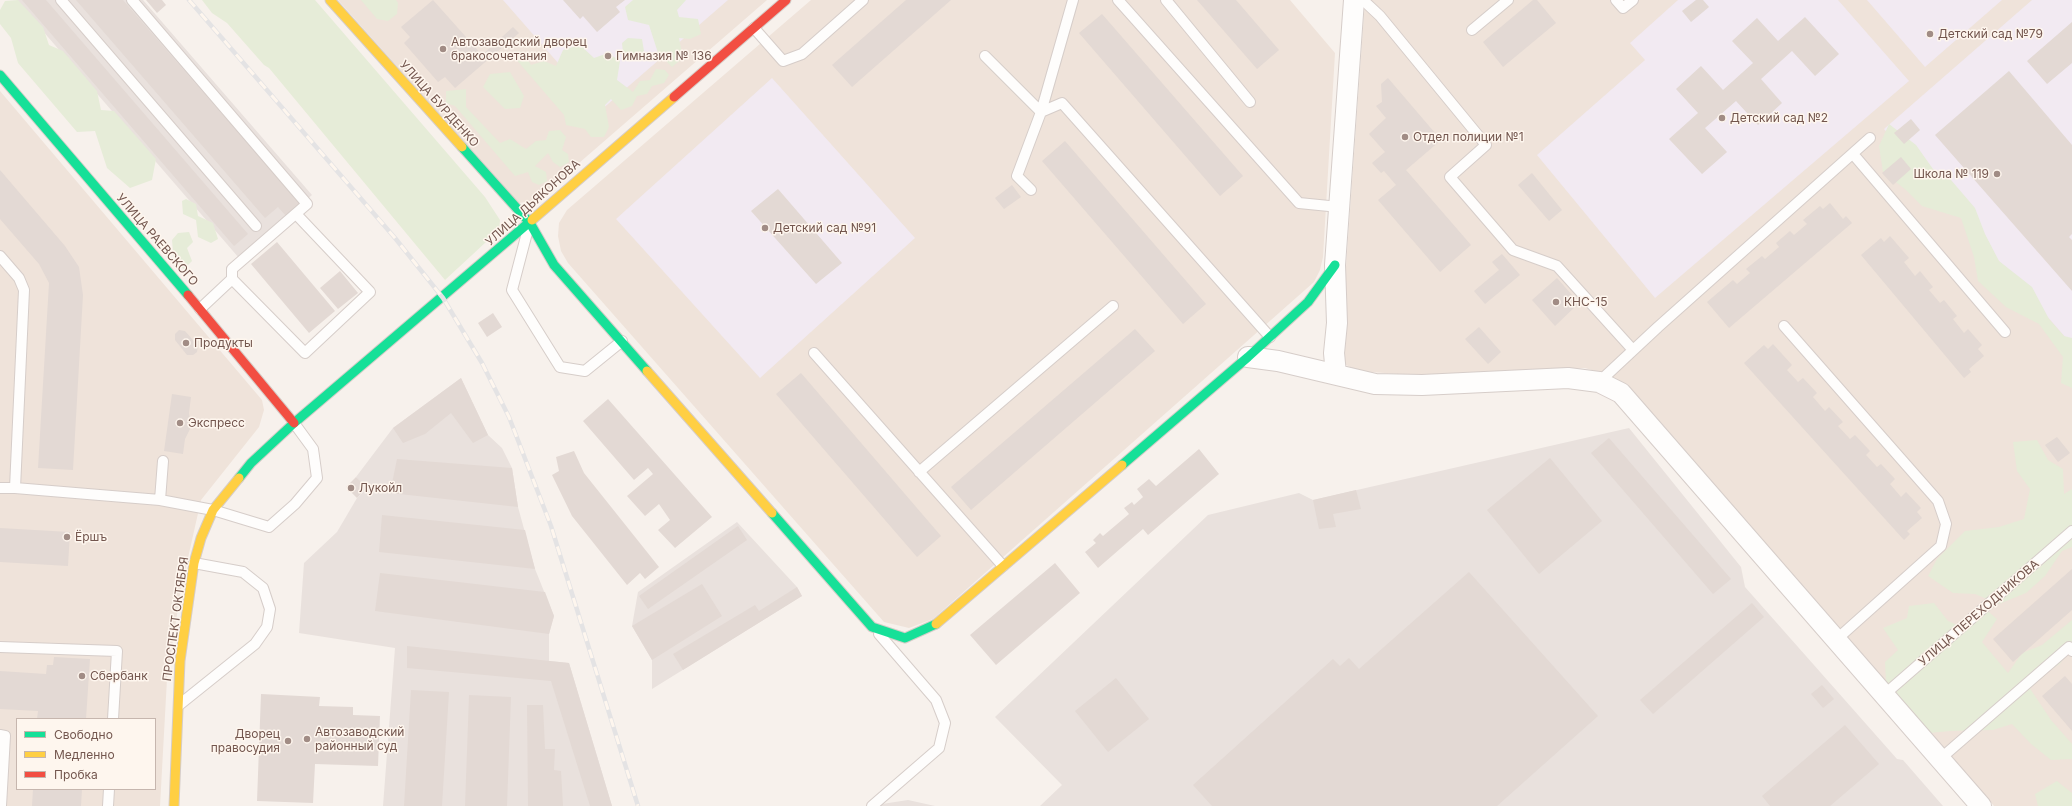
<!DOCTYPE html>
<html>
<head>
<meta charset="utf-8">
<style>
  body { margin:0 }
  #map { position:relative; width:2072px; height:806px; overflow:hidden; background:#f7f1ec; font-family:Inter,sans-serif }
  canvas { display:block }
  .legend { position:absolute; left:16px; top:718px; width:140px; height:72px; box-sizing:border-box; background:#fef6ee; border:1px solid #c6b6ae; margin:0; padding:5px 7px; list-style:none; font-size:12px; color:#73564e }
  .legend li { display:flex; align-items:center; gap:8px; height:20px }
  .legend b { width:20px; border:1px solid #c6b6ae }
</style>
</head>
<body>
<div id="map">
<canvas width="2072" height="806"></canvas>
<ul class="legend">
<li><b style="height:5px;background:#16e098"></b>Свободно</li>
<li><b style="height:5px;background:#ffcf43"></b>Медленно</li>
<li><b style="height:5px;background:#f24e42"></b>Пробка</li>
</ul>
</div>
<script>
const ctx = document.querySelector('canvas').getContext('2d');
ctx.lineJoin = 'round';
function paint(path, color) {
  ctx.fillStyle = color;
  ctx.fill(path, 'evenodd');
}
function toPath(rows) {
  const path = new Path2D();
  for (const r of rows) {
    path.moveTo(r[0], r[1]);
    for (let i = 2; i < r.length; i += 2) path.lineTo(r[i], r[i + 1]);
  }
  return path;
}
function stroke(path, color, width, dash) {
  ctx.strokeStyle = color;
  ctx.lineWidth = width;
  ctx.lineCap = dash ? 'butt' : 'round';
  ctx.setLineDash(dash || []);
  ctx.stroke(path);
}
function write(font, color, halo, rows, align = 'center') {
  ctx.font = font + ' Inter,sans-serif';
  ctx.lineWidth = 3;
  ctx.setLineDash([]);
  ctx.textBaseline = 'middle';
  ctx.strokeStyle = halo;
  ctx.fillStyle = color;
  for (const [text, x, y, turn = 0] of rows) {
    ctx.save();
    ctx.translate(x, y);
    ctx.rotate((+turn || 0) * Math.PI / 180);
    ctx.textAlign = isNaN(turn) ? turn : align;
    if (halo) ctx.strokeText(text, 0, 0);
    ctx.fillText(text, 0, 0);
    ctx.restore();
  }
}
const residential = toPath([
  [338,0,767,0,541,196,531,201,519,203],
  [811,0,1290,0,1335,53,1323,257,1320,270,1314,282,933,619,909,628,884,622,568,263,561,251,558,236,559,223,567,210],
  [1365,0,2072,0,2072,806,1994,806,1655,416,1631,392,1611,376,1585,368,1423,376,1359,371,1346,365,1340,351],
  [0,91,262,400,264,410,259,427,201,500,181,589,167,679,160,806,0,806],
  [17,719,155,719,155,789,17,789]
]);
const industrial = toPath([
  [16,0,143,0,312,195,239,258],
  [461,378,488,435,502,448,512,468,518,507,535,569,554,616,549,634,549,661,569,663,612,806,383,806,395,648,299,633,304,563,337,532,357,498,367,488,356,477,393,428],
  [1629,428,1741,567,1745,587,1897,759,1903,760,1943,806,1040,806,1062,785,995,717,1208,515,1299,493,1313,500],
  [737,522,797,587,802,596,652,689,652,660,632,626,638,592],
  [908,800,935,806,880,806,882,804]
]);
const education = toPath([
  [503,0,728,0,600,111],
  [1678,0,1838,0,1909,81,1655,298,1537,155,1645,60,1630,43],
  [1867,0,2002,0,1925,67],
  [2032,0,2072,0,2072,345,1884,129],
  [772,78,915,238,760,378,616,219]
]);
const green = toPath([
  [18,0,43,27,49,45,63,51,97,91,101,110,114,111,156,159,152,180,130,188,107,168,95,131,77,132,18,63,11,38,0,24,0,10,5,1],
  [202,0,315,0,485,197,500,220,499,230,445,280,269,68,264,65,227,23,212,13],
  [361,0,396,0,398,3,397,14,388,21,377,19],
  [633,0,686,0,677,10,679,17,698,19,701,34,690,39,679,38,683,58,672,67,658,53,649,25,628,20,625,7],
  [628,38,642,39,644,51,635,57,623,53,622,43],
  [580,45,594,58,608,53,620,61,617,80,633,92,640,81,650,80,656,69,665,70,669,75,664,83,652,86,647,94,637,96,632,106,621,110,611,99,605,105,609,127,604,137,591,137,585,129,566,125,564,115,515,58,516,51,523,52,531,65,544,61,556,66,563,50],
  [510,72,524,96,520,108,505,109,483,87,490,74],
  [466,89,466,107,500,143,510,139,526,149,536,141,546,140,549,131,560,130,566,137,562,150,568,154,569,162,560,167,553,162,548,153,535,166,546,172,547,181,539,185,532,182,528,172,515,176,455,106,446,103,446,91],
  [1889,124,1916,145,1933,169,1951,180,1975,208,1985,234,1999,261,2032,287,2049,319,2064,336,2072,338,2072,388,2061,383,2063,357,2039,324,2006,307,1978,281,1974,257,1961,218,1922,206,1906,190,1883,172,1879,146],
  [186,199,196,204,198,216,213,223,218,239,211,243,198,237,196,220,183,214,182,201],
  [189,232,193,242,187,248,192,261,184,269,174,262,172,240,178,233],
  [2037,440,2048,460,2063,469,2064,494,2072,489,2072,547,2062,551,2045,576,2026,593,1999,604,1975,594,1953,593,1928,576,1937,559,1965,531,1999,527,2024,519,2030,489,2017,471,2013,442],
  [1934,603,1948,621,1962,627,1984,608,1997,619,1982,642,2008,673,2022,653,2042,645,2072,620,2072,644,2060,664,2027,684,2051,720,2072,744,2072,759,2051,760,2031,744,2012,724,1993,730,1950,731,1919,734,1886,682,1885,662,1898,650,1883,628,1907,618,1909,606],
  [2057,781,2072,793,2072,806,2038,806,2035,794]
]);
const building = toPath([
  [22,0,46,0,248,234,234,246],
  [76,0,123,0,300,204,286,216,278,207,265,218],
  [146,0,162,0,166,5,157,13],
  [433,0,482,55,513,27,519,33,455,88,445,77,438,82,404,43,410,37,401,27],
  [563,0,625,0,616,7,620,12,597,32,583,16,580,19],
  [906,0,951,0,852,87,832,65],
  [1197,0,1236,0,1279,50,1257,69],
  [1533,0,1537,0,1556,23,1503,67,1483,42],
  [1696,0,1703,0,1709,7,1691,22,1682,11],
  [1102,14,1243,176,1220,196,1079,33],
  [1805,17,1839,54,1815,76,1792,51,1761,79,1782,103,1758,125,1736,101,1705,128,1727,152,1702,174,1669,139,1698,113,1676,89,1701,66,1723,90,1753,63,1732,41,1757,18,1778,41],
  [2072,22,2072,63,2047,84,2027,61],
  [2009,71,2072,145,2072,234,2069,237,2072,240,2072,291,1935,135],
  [1388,78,1441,140,1406,170,1471,245,1440,272,1378,200,1396,185,1384,171,1381,173,1372,163,1385,152,1369,134,1386,118,1376,106,1382,102,1381,84],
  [1911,119,1920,130,1904,144,1894,133],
  [1065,141,1206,304,1183,324,1042,161],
  [1901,157,1911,169,1893,185,1882,173],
  [0,170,65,246,79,267,83,295,73,470,38,468,49,283,39,264,0,219],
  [1532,173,1562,210,1549,221,1518,185],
  [1012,185,1021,197,1004,209,995,198],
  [778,189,842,263,816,284,751,211],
  [1830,203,1843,219,1846,216,1852,223,1729,328,1707,302,1733,280,1737,284,1750,273,1746,269,1762,256,1765,259,1779,247,1776,243,1790,231,1794,235,1807,224,1803,220,1820,206,1823,209],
  [1890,236,1909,258,1904,262,1915,276,1920,271,1933,287,1929,290,1940,303,1944,300,1957,316,1953,319,1964,333,1968,329,1982,345,1978,349,1984,356,1969,369,1971,372,1964,378,1861,255,1881,238,1884,242],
  [277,242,335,311,309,333,251,264],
  [1502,254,1520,275,1485,304,1474,291,1499,270,1492,262],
  [340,271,358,293,338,309,320,288],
  [1557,278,1579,303,1555,326,1532,300],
  [493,313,502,327,487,337,478,323],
  [1479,327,1501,352,1488,364,1465,339],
  [1135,329,1155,351,971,510,951,487],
  [179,330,185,331,198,346,197,352,193,355,187,355,175,340,175,334],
  [1773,344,1792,365,1787,370,1798,382,1803,378,1817,393,1813,397,1825,411,1829,407,1843,422,1838,426,1850,439,1855,435,1870,451,1866,455,1877,467,1881,464,1895,479,1890,484,1901,497,1906,492,1921,508,1917,512,1922,518,1907,531,1910,534,1904,540,1744,363,1764,345,1768,349],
  [801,373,941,536,917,557,776,394],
  [461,378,488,435,473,443,451,413,425,434,403,443,393,428],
  [172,394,191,397,189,413,191,427,185,439,183,454,164,451],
  [608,399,712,517,675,548,658,530,670,520,659,504,645,516,627,496,653,474,648,468,634,480,583,421],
  [2057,437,2070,453,2058,462,2045,445],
  [1609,438,1731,579,1713,594,1591,453],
  [1199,449,1219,474,1148,535,1143,529,1098,568,1085,552,1096,543,1093,540,1100,533,1103,536,1129,514,1124,508,1132,502,1134,505,1143,497,1137,489,1149,479,1156,486],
  [574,451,584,473,659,567,645,579,640,573,627,585,572,516,552,475,559,471,556,457],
  [1550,458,1602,521,1539,574,1487,510],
  [397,459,512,468,518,507,390,493],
  [356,477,367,487,357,498,346,487],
  [1356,490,1361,509,1333,514,1336,527,1319,529,1313,500],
  [382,515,525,530,535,569,379,552],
  [738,526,747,540,648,609,639,596],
  [0,528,70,532,68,566,0,562],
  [1055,563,1080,593,996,665,970,635],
  [2072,569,2072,610,2013,662,1993,639],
  [1469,572,1598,716,1497,806,1212,806,1193,785,1333,659,1340,666,1349,658,1359,669],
  [380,573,545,592,554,616,549,634,375,611],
  [702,584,722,616,652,660,632,626],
  [797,587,802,596,683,670,673,654,755,605,759,611],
  [1752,603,1764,617,1653,714,1640,700],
  [407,646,569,663,612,806,590,806,551,681,407,668],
  [54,657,90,659,86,719,37,719,38,711,0,709,0,671,46,674,47,665,53,665],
  [2065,676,2072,684,2072,731,2042,696],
  [1116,678,1149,719,1108,752,1075,711],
  [1822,685,1834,699,1823,708,1811,694],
  [411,690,449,692,442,806,404,806],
  [261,694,320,697,319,706,353,707,353,715,380,716,378,766,315,764,313,803,257,801],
  [469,695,511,697,507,806,465,806],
  [527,705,543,705,545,749,555,749,554,770,561,771,563,806,528,806],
  [1845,725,1879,764,1830,806,1770,806,1762,796],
  [33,789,82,789,81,806,32,806]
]);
const lane = toPath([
  [61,0,256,226],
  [132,0,307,204,232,269,232,279],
  [1118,0,1299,203,1339,207],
  [1166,0,1250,102],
  [1363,0,1380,16,1486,145,1450,177,1513,250,1557,266,1633,350],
  [1616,0,1623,8,1633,0],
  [754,28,783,61,802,54,863,0],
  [1472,30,1508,0],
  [985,56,1041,112,1062,103,1270,337],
  [1853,154,2005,332],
  [1031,190,1017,176,1041,112,1073,0],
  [528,229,512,290,560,367,585,371,622,341],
  [0,256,19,278,24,290,15,488,160,500,213,510,269,527,295,504,317,478,313,449,294,423],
  [200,309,232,279,305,353,370,292,296,214],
  [1784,326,1938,501,1946,524,1941,546,1837,639],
  [814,353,1003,566],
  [1599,382,1658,327,1870,138],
  [919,472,1113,306],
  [0,488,15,488],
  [160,500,163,461],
  [0,647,117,651,113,719],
  [1885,694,2072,531],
  [179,705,255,644,267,627,270,609,263,588,243,572,194,563],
  [0,735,5,736,1,806],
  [1940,759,2069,647,2072,651],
  [108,806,109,789],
  [872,806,939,748,945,723,936,700,879,634]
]);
const street = toPath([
  [1248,357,1278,361,1375,384,1422,385,1568,378,1599,382,1621,393,1981,806],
  [1336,374,1334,353,1337,323,1335,265,1354,0]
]);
const fast = toPath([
  [0,75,188,295],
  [462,147,530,223,554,265,647,371],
  [1122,465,1248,357,1308,302,1335,265],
  [239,478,251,463,294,423,532,220],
  [772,513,872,627,905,638,936,624]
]);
const slow = toPath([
  [330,0,462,147],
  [532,220,674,97],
  [647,371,772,513],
  [936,624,1122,465],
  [174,806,180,661,194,563,201,538,213,510,239,478]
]);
const jam = toPath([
  [674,97,786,0],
  [188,295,294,423]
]);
const rail = toPath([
  [189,0,395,238,443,298,482,363,509,417,551,526,638,806]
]);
const markers = [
  [1930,34,4,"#a18c85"],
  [443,49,4,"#a18c85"],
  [608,56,4,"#a18c85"],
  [1722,118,4,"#a18c85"],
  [1405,137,4,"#a18c85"],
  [1997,174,4,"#a18c85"],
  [765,228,4,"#a18c85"],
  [1556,302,4,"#a18c85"],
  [186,343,4,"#a18c85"],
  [180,423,4,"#a18c85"],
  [351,488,4,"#a18c85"],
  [67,537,4,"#a18c85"],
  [82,676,4,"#a18c85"],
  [307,739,4,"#a18c85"],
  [288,741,4,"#a18c85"]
];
const poiNames = [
  ["Детский сад №79",1938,34],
  ["Автозаводский дворец",451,42],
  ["бракосочетания",451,56],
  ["Гимназия № 136",616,56],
  ["Детский сад №2",1730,118],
  ["Отдел полиции №1",1413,137],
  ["Школа № 119",1989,174,"right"],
  ["Детский сад №91",773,228],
  ["КНС-15",1564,302],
  ["Продукты",194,343],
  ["Экспресс",188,423],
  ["Лукойл",359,488],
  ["Ёршъ",75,537],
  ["Сбербанк",90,676],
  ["Автозаводский",315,732],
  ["районный суд",315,746],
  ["Дворец",280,734,"right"],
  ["правосудия",280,748,"right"]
];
const streetNames = [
  ["УЛИЦА БУРДЕНКО",439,104,48],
  ["УЛИЦА ДЬЯКОНОВА",533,203,-42],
  ["УЛИЦА РАЕВСКОГО",157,240,49],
  ["УЛИЦА ПЕРЕХОДНИКОВА",1979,613,-41],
  ["ПРОСПЕКТ ОКТЯБРЯ",176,619,-82]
];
paint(residential, '#efe3da');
paint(industrial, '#e9e1dd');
paint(education, '#f2eaf2');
paint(green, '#e6ecd8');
paint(building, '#e3d9d4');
stroke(lane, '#d6cdc9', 12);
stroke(street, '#d6cdc9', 22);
stroke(fast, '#d6cdc8', 11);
stroke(slow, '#d6cdc8', 11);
stroke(jam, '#d6cdc8', 11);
stroke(lane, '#fefdfc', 10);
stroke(street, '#fefdfc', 20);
stroke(fast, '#16e098', 9);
stroke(slow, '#ffcf43', 9);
stroke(jam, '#f24e42', 9);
stroke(rail, '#e4e3e4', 4.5);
stroke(rail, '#fef6ee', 3, [9]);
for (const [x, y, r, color] of markers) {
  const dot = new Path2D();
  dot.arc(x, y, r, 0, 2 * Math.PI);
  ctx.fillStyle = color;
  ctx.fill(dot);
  stroke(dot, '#fef6ee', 1.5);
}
write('12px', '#73564e', '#fef6ee', poiNames, 'left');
write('12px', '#73564e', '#fef6ee', streetNames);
</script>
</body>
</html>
